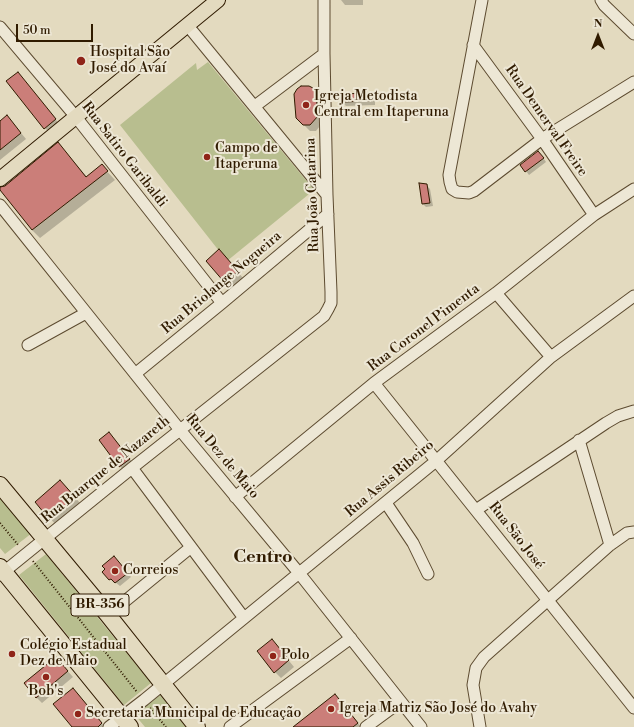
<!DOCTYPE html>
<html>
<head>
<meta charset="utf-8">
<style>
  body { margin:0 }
  #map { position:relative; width:634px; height:727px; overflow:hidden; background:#e3dabf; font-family:"Libre Bodoni",serif }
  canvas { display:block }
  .north { position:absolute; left:578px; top:16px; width:40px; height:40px; -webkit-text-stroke:3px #ede7d5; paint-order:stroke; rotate:0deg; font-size:11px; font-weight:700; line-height:16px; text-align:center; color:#301b00 }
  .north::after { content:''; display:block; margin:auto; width:14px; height:18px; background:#301b00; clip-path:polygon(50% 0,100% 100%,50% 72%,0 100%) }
  .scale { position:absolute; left:16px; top:24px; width:77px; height:18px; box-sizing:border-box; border:2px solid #301b00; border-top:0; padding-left:5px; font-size:12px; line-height:14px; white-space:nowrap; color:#301b00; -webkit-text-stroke:3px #ede7d5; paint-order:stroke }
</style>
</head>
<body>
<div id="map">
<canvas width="634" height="727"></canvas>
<div class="north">N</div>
<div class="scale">50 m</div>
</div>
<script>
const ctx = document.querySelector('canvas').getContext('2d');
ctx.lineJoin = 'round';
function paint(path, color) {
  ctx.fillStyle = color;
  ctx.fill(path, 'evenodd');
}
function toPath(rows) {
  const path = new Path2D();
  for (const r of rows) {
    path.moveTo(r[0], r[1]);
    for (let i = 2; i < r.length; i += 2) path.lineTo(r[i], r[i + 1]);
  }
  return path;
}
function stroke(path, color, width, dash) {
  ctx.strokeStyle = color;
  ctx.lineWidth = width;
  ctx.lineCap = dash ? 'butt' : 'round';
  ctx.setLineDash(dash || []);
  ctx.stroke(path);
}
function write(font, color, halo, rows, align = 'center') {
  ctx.font = font + ' "Libre Bodoni",serif';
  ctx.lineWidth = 4;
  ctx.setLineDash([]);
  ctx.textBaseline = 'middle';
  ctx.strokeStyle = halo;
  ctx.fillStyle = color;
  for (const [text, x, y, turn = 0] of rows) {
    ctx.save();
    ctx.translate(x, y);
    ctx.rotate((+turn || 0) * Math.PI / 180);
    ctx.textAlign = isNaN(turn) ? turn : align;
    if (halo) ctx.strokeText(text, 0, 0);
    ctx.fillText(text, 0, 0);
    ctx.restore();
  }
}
const green = toPath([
  [208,62,314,190,227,261,120,125,196,63,197,70],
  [0,495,32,533,5,554,0,548],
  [46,554,151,683,124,705,19,575],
  [160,695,186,727,145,727,135,715]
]);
const shadow = toPath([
  [341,0,363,0,363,5,345,5],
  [23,79,61,126,51,134,45,128],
  [312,89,321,100,323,122,316,131,310,131,297,118],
  [371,94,375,97,375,105,346,106,342,102],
  [0,122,12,122,26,139,0,160],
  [58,143,87,177,102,166,115,180,40,238,32,230,0,188,6,187],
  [542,156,546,162,529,175,526,171],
  [426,185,430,189,433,206,426,207,423,204],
  [225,257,243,278,232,288,226,282],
  [109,433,133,463,123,470,120,466],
  [66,487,80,503,55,524,50,518],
  [117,561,131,577,120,586,115,582,114,583,104,572],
  [277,646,294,667,281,678,275,672],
  [56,658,73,677,42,703,36,697],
  [73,689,79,695,105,727,73,727],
  [335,696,343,703,361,727,295,727]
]);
const building = toPath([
  [18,72,56,119,44,129,6,81,18,72],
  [301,86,309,86,313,88,316,93,318,116,310,125,303,125,296,118,294,94,297,89,301,86],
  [372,93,372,101,342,102,341,94,372,93],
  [7,115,21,133,0,150,0,121,7,115],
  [58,142,86,177,102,164,108,171,32,230,0,190,0,187,5,186,58,142],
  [538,151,544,158,525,172,520,165,538,151],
  [419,183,427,184,430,203,422,204,419,183],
  [219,249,238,271,225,283,206,261,219,249],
  [109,432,130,459,119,467,99,440,109,432],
  [60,480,75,497,49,519,35,502,60,480],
  [114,556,128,573,115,583,111,579,109,580,102,572,105,569,102,566,114,556],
  [272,639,289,660,274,673,257,651,272,639],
  [56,657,68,671,36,698,24,683,56,657],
  [73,688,102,723,98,727,72,727,53,704,73,688],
  [335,694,358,723,353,727,293,727,335,694]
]);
const path = toPath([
  [0,523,19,546],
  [33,561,137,692],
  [150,708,166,727]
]);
const minor = toPath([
  [482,0,449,175,450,182,452,189,457,192,469,193,474,191,542,139,634,82],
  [601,0,604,5,634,34],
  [188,26,327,195],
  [0,27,76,117,222,303],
  [473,45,542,139,594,215],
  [255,106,324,54],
  [0,205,180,430,299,573,421,727],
  [496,293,551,357],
  [28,345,86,313],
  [135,374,222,303,328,214],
  [374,383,634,708],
  [579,440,610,545],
  [132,468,244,618],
  [235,497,374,383,496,293,594,215,634,189],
  [386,503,413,543,428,574],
  [476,510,606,423,618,416,634,411],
  [0,575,132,468,324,316,328,309,331,303,331,292,327,195,324,54,324,0],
  [108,615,190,548],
  [109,727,144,700,436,461,551,357,634,296],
  [230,727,351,638],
  [366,727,400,702],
  [480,727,473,685,476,668,484,657,610,545,627,533,634,532]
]);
const major = toPath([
  [0,179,218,0]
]);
const highway = toPath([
  [0,485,108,615,197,727],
  [0,567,130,727]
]);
const markers = [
  [81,61,5,"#8f2418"],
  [306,105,4,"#8f2418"],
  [207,157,4,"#8f2418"],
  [115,571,4,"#8f2418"],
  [12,654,4,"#8f2418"],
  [273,656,4,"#8f2418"],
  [46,677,4,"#8f2418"],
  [331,709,4,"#8f2418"],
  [78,714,4,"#8f2418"]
];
const shields = [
  [100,605,58]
];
const shieldNames = [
  ["BR-356",100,605]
];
const poiNames = [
  ["Hospital São",90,53],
  ["José do Avaí",90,69],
  ["Igreja Metodista",314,97],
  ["Central em Itaperuna",314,113],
  ["Campo de",215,149],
  ["Itaperuna",215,165],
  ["Correios",123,571],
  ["Colégio Estadual",20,646],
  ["Dez de Maio",20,662],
  ["Polo",281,656],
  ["Bob's",46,692,"center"],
  ["Igreja Matriz São José do Avahy",339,709],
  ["Secretaria Municipal de Educação",86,714]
];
const streetNames = [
  ["Rua Demerval Freire",546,121,55],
  ["Rua Satiro Garibaldi",124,155,52],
  ["Rua João Catarina",313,195,-92],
  ["Rua Briolange Nogueira",222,283,-40],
  ["Rua Coronel Pimenta",424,328,-37],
  ["Rua Dez de Maio",222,457,50],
  ["Rua Buarque de Nazareth",106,470,-39],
  ["Rua Assis Ribeiro",390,479,-40],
  ["Rua São José",516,536,52]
];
const districtNames = [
  ["Centro",263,558]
];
paint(green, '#b8be8f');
paint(shadow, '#0003');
paint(building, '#cb7e79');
stroke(building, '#301b00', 1);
stroke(minor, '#5d4b30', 13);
stroke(major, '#301b00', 16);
stroke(highway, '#301b00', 18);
stroke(path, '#301b00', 2, [1, 2]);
stroke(minor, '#ede7d5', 11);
stroke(major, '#e3dabf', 14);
stroke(highway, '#e3dabf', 16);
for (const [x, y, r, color] of markers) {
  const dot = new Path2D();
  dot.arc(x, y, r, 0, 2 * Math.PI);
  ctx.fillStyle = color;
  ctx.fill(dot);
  stroke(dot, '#ede7d5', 1.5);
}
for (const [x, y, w] of shields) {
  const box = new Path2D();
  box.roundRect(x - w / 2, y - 11, w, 22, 3);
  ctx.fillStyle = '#ede7d5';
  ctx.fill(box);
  stroke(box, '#301b00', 1);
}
write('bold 13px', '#301b00', null, shieldNames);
write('14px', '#301b00', '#ede7d5', poiNames, 'left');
write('14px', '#301b00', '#ede7d5', streetNames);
write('bold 18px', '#301b00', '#ede7d5', districtNames);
</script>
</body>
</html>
